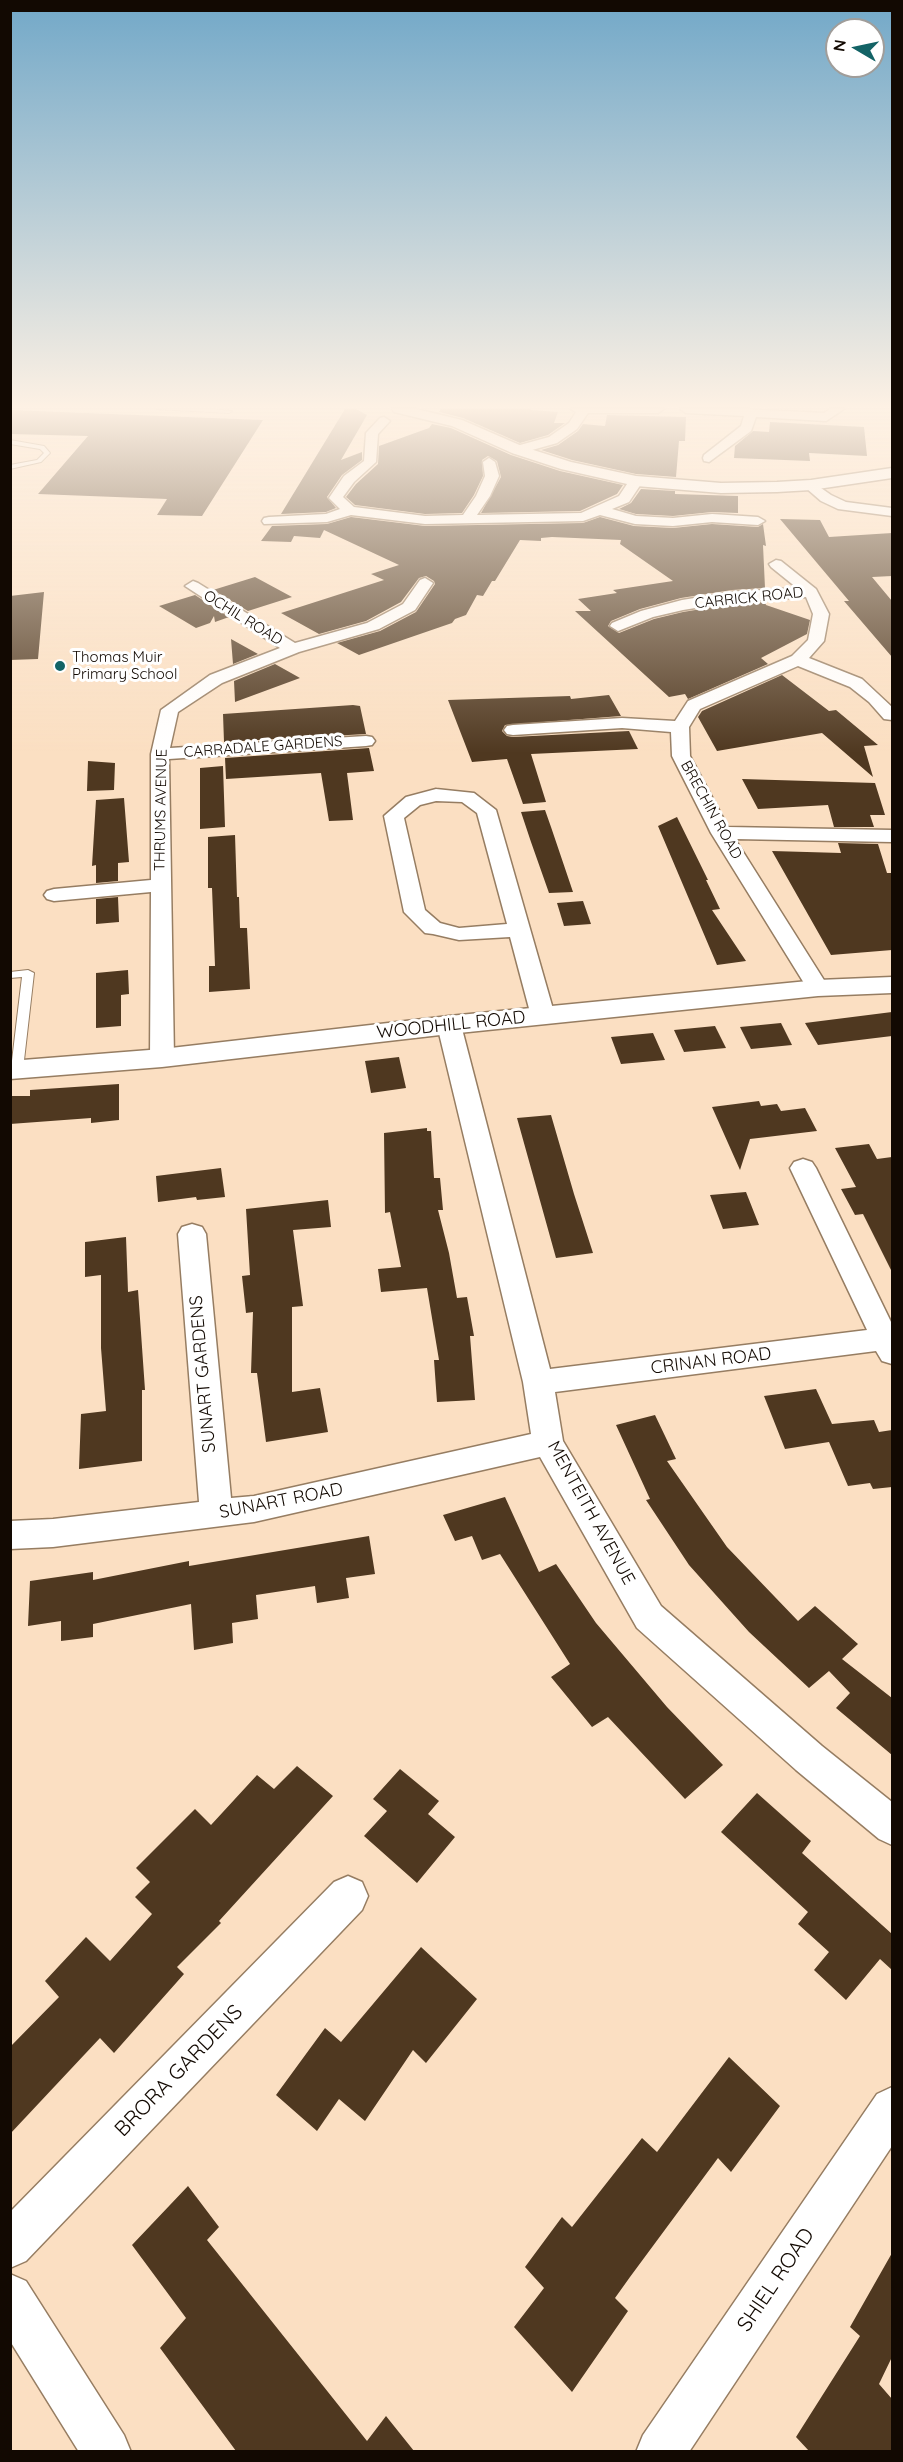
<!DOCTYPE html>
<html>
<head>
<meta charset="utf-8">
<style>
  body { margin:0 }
  #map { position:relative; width:903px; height:2462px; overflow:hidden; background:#fbdfc2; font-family:Quicksand,sans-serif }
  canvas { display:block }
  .frame { position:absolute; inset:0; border:12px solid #120902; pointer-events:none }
  .north { position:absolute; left:825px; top:18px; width:60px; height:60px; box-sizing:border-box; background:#fff; border:2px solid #a09d9a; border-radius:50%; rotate:279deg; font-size:16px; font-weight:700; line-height:24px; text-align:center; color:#120902 }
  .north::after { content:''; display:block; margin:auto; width:21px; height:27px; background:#136366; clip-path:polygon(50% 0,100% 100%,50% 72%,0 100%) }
</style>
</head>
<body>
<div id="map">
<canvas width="903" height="2462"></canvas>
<div class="frame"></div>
<div class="north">N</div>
</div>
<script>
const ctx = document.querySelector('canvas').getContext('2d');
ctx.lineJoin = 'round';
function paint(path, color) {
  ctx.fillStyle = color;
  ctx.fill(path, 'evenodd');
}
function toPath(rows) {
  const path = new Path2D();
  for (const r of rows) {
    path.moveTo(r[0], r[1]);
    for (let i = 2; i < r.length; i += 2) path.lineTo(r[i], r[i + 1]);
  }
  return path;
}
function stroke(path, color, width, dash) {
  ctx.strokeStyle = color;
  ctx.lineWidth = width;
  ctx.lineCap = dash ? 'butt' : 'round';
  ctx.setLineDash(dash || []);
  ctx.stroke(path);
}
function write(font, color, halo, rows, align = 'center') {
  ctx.font = font + ' Quicksand,sans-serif';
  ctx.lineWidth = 6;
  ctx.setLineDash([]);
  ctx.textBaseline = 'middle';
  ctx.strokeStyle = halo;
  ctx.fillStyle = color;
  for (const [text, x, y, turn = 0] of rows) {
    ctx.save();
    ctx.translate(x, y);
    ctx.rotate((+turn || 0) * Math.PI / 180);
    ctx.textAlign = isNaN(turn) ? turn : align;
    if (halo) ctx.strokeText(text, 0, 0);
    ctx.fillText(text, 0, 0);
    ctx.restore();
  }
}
const building = toPath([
  [345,409,356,409,367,415,341,460,362,452,362,460,342,475,327,497,336,508,326,512,281,514],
  [441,409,531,409,531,410,558,412,554,423,565,423,548,435,520,443,463,418,439,412],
  [10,410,137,415,263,420,202,516,157,515,167,499,38,494,88,436,10,434],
  [607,415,686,417,685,441,679,441,676,477,636,474,572,460,541,450,558,445,578,431,583,424,605,426],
  [770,422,864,427,867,456,809,453,810,461,734,458,735,446,753,431,769,432],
  [432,424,451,428,511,455,560,471,623,485,617,494,580,511,481,513,501,477,497,461,488,456,482,460,483,476,474,495,462,513,425,514,355,505,346,497,356,484,378,464,379,446,429,428],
  [641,489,675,491,675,494,738,496,738,513,712,512,673,516,636,514,619,509,631,503],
  [351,517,425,526,583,523,600,517,634,526,673,528,712,524,758,527,763,524,766,546,763,545,765,588,732,590,681,598,640,609,611,621,608,626,619,633,654,619,683,612,732,604,765,602,766,605,810,620,807,634,761,658,768,664,688,699,685,694,669,697,575,611,591,611,578,599,617,593,613,590,673,581,620,544,621,540,552,537,541,538,541,541,520,540,495,581,492,581,483,596,477,595,466,615,455,619,452,623,359,655,337,643,380,631,416,612,435,584,434,581,426,576,419,578,401,602,366,621,319,634,281,613,384,580,371,574,399,565,324,530,320,538,294,536,291,542,261,541,272,526,327,524],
  [780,519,820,520,829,537,892,533,892,576,872,577,892,601,892,657,844,601,849,601],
  [255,577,292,597,248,611,213,590],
  [44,592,38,659,10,660,10,596],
  [195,595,229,617,215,622,214,616,210,623,196,628,159,606],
  [231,639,258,654,233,664],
  [275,664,300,678,235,702,234,681],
  [782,675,829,711,836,710,878,745,864,746,873,777,822,733,717,751,698,717,702,711],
  [609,695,621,716,505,725,502,731,507,736,513,737,629,731,638,749,531,754,546,802,523,804,507,759,472,762,448,700,570,696,571,699],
  [353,705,360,706,366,734,224,742,223,714],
  [369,748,374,771,347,773,353,820,329,821,321,773,226,779,225,758],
  [88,761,115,763,114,790,87,791],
  [223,766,225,827,200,829,200,768],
  [742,779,875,783,885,815,870,815,874,827,834,827,828,805,758,809],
  [124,798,129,862,118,863,118,881,96,883,96,865,92,866,96,800],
  [545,810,551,827,573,892,549,893,531,842,521,812],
  [677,817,708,880,706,880,720,909,712,910,746,961,717,965,658,826],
  [235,835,237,897,239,897,240,928,247,928,250,989,209,992,209,966,215,966,212,888,208,888,208,837],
  [838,843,878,844,887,873,892,873,892,950,831,955,772,851,841,853],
  [118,897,119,922,96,924,96,899],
  [583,901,591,924,564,926,557,903],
  [128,970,129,994,121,995,121,1026,96,1028,96,973],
  [892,1012,892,1036,818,1045,805,1023],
  [781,1023,792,1045,751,1049,740,1027],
  [715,1026,726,1048,684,1052,674,1030],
  [653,1033,665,1060,621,1064,611,1037],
  [399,1057,406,1088,371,1093,365,1061],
  [119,1084,119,1120,91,1123,91,1118,10,1124,10,1096,30,1096,30,1090],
  [759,1101,761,1106,777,1104,781,1111,805,1108,817,1131,750,1139,740,1170,712,1107],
  [551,1115,574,1194,593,1253,556,1258,517,1118],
  [427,1128,427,1131,431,1131,434,1178,440,1178,443,1210,438,1210,449,1253,457,1298,467,1297,474,1336,470,1336,475,1400,437,1402,434,1360,439,1360,427,1288,381,1292,378,1269,401,1267,390,1212,385,1213,384,1133],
  [869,1144,877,1159,892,1157,892,1272,863,1214,855,1215,841,1189,856,1187,835,1148],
  [221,1168,225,1197,197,1200,196,1197,158,1202,156,1176],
  [746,1192,759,1225,723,1229,710,1195],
  [328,1200,331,1227,293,1230,303,1306,292,1307,292,1392,320,1388,328,1432,266,1442,257,1373,251,1373,253,1312,246,1313,242,1276,250,1275,246,1209],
  [126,1237,128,1292,138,1290,145,1390,142,1390,142,1461,79,1469,81,1414,106,1411,101,1348,101,1275,85,1277,85,1242],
  [816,1389,832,1424,874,1420,879,1432,892,1430,892,1487,873,1489,870,1483,848,1486,829,1442,785,1449,764,1396],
  [655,1415,676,1459,667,1461,727,1547,798,1621,815,1606,858,1644,842,1659,892,1698,892,1755,836,1708,850,1693,829,1671,809,1688,749,1632,689,1565,646,1500,650,1499,616,1425],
  [505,1497,539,1572,556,1564,596,1623,667,1707,723,1765,685,1799,608,1717,592,1727,551,1677,570,1664,500,1554,482,1560,472,1536,455,1541,443,1515],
  [369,1536,375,1574,346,1578,349,1598,317,1603,315,1586,256,1595,258,1619,232,1623,233,1643,194,1650,191,1604,93,1624,93,1637,61,1641,61,1621,28,1626,30,1581,93,1572,93,1580,189,1561,189,1566],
  [297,1766,333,1796,219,1921,221,1923,177,1967,184,1974,114,2053,100,2038,10,2134,10,2047,59,1997,45,1981,86,1937,110,1961,152,1914,135,1897,150,1882,136,1868,195,1809,211,1825,257,1775,274,1789],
  [400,1769,439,1801,428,1814,455,1837,417,1883,364,1836,387,1811,373,1799],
  [757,1793,811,1841,802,1853,892,1934,892,1970,880,1959,846,2000,814,1970,829,1952,798,1924,808,1912,721,1832],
  [421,1947,477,1999,426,2063,413,2050,365,2121,339,2099,317,2131,276,2095,325,2028,341,2042],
  [729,2057,780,2106,731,2172,718,2158,630,2277,615,2298,628,2311,572,2392,514,2327,544,2288,525,2267,562,2217,572,2227,642,2138,657,2152],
  [188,2186,219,2227,207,2240,367,2441,386,2416,414,2451,236,2451,160,2348,186,2318,132,2245],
  [892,2253,892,2357,879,2384,892,2399,892,2451,809,2451,796,2437,860,2336,850,2327]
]);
const service = toPath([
  [157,409,212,409,232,411,229,413,157,409],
  [10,440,44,446,50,453,41,462,10,469,10,465,37,460,44,453,40,449,10,444,10,440],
  [28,970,34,973,23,1069,17,1073,11,1069,22,977,10,978,10,972,28,970]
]);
const minor = toPath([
  [571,409,664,409,658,413,588,413,577,429,557,443,518,454,513,453,512,450,513,447,549,437,569,423,576,412,571,409],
  [680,409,744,409,824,413,830,409,844,409,826,421,756,417,751,431,709,462,704,461,703,458,704,455,741,426,744,416,686,413,680,409],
  [384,417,390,421,378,434,376,462,354,482,343,497,354,507,425,516,463,515,476,496,485,476,483,462,489,458,495,462,499,476,490,496,477,515,581,513,619,496,631,478,636,477,643,481,629,502,612,509,636,516,673,518,712,514,758,517,765,521,758,525,712,522,673,526,635,524,600,515,583,521,425,524,351,515,327,522,264,524,262,521,264,518,269,517,326,514,340,509,329,498,344,476,364,461,366,433,380,418,384,417],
  [811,481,831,495,846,502,892,508,892,516,838,509,821,501,806,488,804,485,811,481],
  [776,560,781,561,816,589,829,614,824,641,809,658,862,679,892,707,892,720,884,719,869,702,850,687,798,666,700,709,689,727,690,756,728,827,892,830,892,842,735,839,829,988,826,993,818,995,810,993,807,988,711,833,672,756,671,732,622,728,513,735,507,734,504,730,507,726,513,725,622,718,675,721,688,701,792,656,808,640,813,614,806,597,732,602,683,610,653,617,618,631,610,626,612,623,641,611,682,600,732,592,797,588,771,567,769,564,776,560],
  [425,578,433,583,415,610,379,629,299,652,222,683,178,712,170,748,366,736,372,737,375,741,372,745,366,746,169,759,174,1058,170,1063,162,1065,154,1063,150,1058,151,892,54,901,47,899,44,895,47,891,54,889,151,880,151,754,161,710,210,675,280,648,185,586,193,581,198,583,295,643,367,623,403,604,420,580,425,578],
  [436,789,474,793,496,810,555,1016,551,1021,543,1023,535,1021,531,1016,510,937,459,940,433,934,425,933,404,912,384,816,406,797,436,789],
  [436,801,462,802,477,813,507,924,459,928,440,923,425,910,404,818,420,805,436,801],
  [449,1018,457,1020,461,1025,550,1369,867,1330,790,1168,794,1162,803,1159,812,1162,816,1168,892,1324,892,1364,882,1361,876,1351,555,1392,563,1441,661,1606,822,1746,892,1802,892,1845,879,1839,796,1770,637,1628,540,1457,254,1522,53,1547,10,1549,10,1521,53,1519,199,1502,178,1234,182,1227,192,1224,202,1227,206,1234,231,1498,254,1496,531,1434,523,1382,437,1025,441,1020,449,1018],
  [348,1876,362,1882,368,1896,362,1910,26,2261,10,2268,10,2212,334,1882,348,1876],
  [892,2087,892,2146,689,2452,636,2452,643,2435,877,2094,892,2087],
  [10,2274,26,2281,124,2435,131,2452,79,2452,10,2341,10,2274]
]);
const tertiary = toPath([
  [392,409,416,409,462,420,524,447,571,462,636,476,721,483,777,482,811,480,892,468,892,478,811,490,777,492,721,493,636,486,561,469,512,453,452,426,394,412,392,409],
  [892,977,892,993,818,996,449,1034,162,1067,10,1079,10,1061,162,1049,449,1016,818,980,892,977]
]);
const markers = [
  [60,666,6,"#136366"]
];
const farStreetnames = [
  ["CARRICK ROAD",749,598,-6],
  ["OCHIL ROAD",243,618,32],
  ["CARRADALE GARDENS",263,747,-4],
  ["THRUMS AVENUE",161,810,-89],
  ["BRECHIN ROAD",711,810,61]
];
const farPoinames = [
  ["Thomas Muir",72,657],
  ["Primary School",72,674]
];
const streetNames = [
  ["WOODHILL ROAD",451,1025,-6],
  ["CRINAN ROAD",711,1361,-7],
  ["SUNART GARDENS",203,1374,-95],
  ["SUNART ROAD",281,1501,-11],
  ["MENTEITH AVENUE",591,1513,61]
];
const nearStreetnames = [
  ["BRORA GARDENS",179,2071,-46],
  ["SHIEL ROAD",776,2280,-56]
];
paint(building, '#4f3820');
stroke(service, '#967d62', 2);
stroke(minor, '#967d62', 3);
stroke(tertiary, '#967d62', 3);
paint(service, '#fff');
paint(minor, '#fff');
paint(tertiary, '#fff');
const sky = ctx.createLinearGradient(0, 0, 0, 753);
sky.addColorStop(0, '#72a8c8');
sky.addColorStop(0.54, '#fdf1e4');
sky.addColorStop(1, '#fdf1e400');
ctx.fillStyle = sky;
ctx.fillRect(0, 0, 903, 753);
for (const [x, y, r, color] of markers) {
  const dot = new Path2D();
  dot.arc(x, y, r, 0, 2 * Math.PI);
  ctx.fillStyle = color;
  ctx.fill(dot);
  stroke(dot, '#fff', 2);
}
write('15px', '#120902', '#fff', farStreetnames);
write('15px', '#120902', '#fff', farPoinames, 'left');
write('18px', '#120902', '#fff', streetNames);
write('21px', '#120902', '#fff', nearStreetnames);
</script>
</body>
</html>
